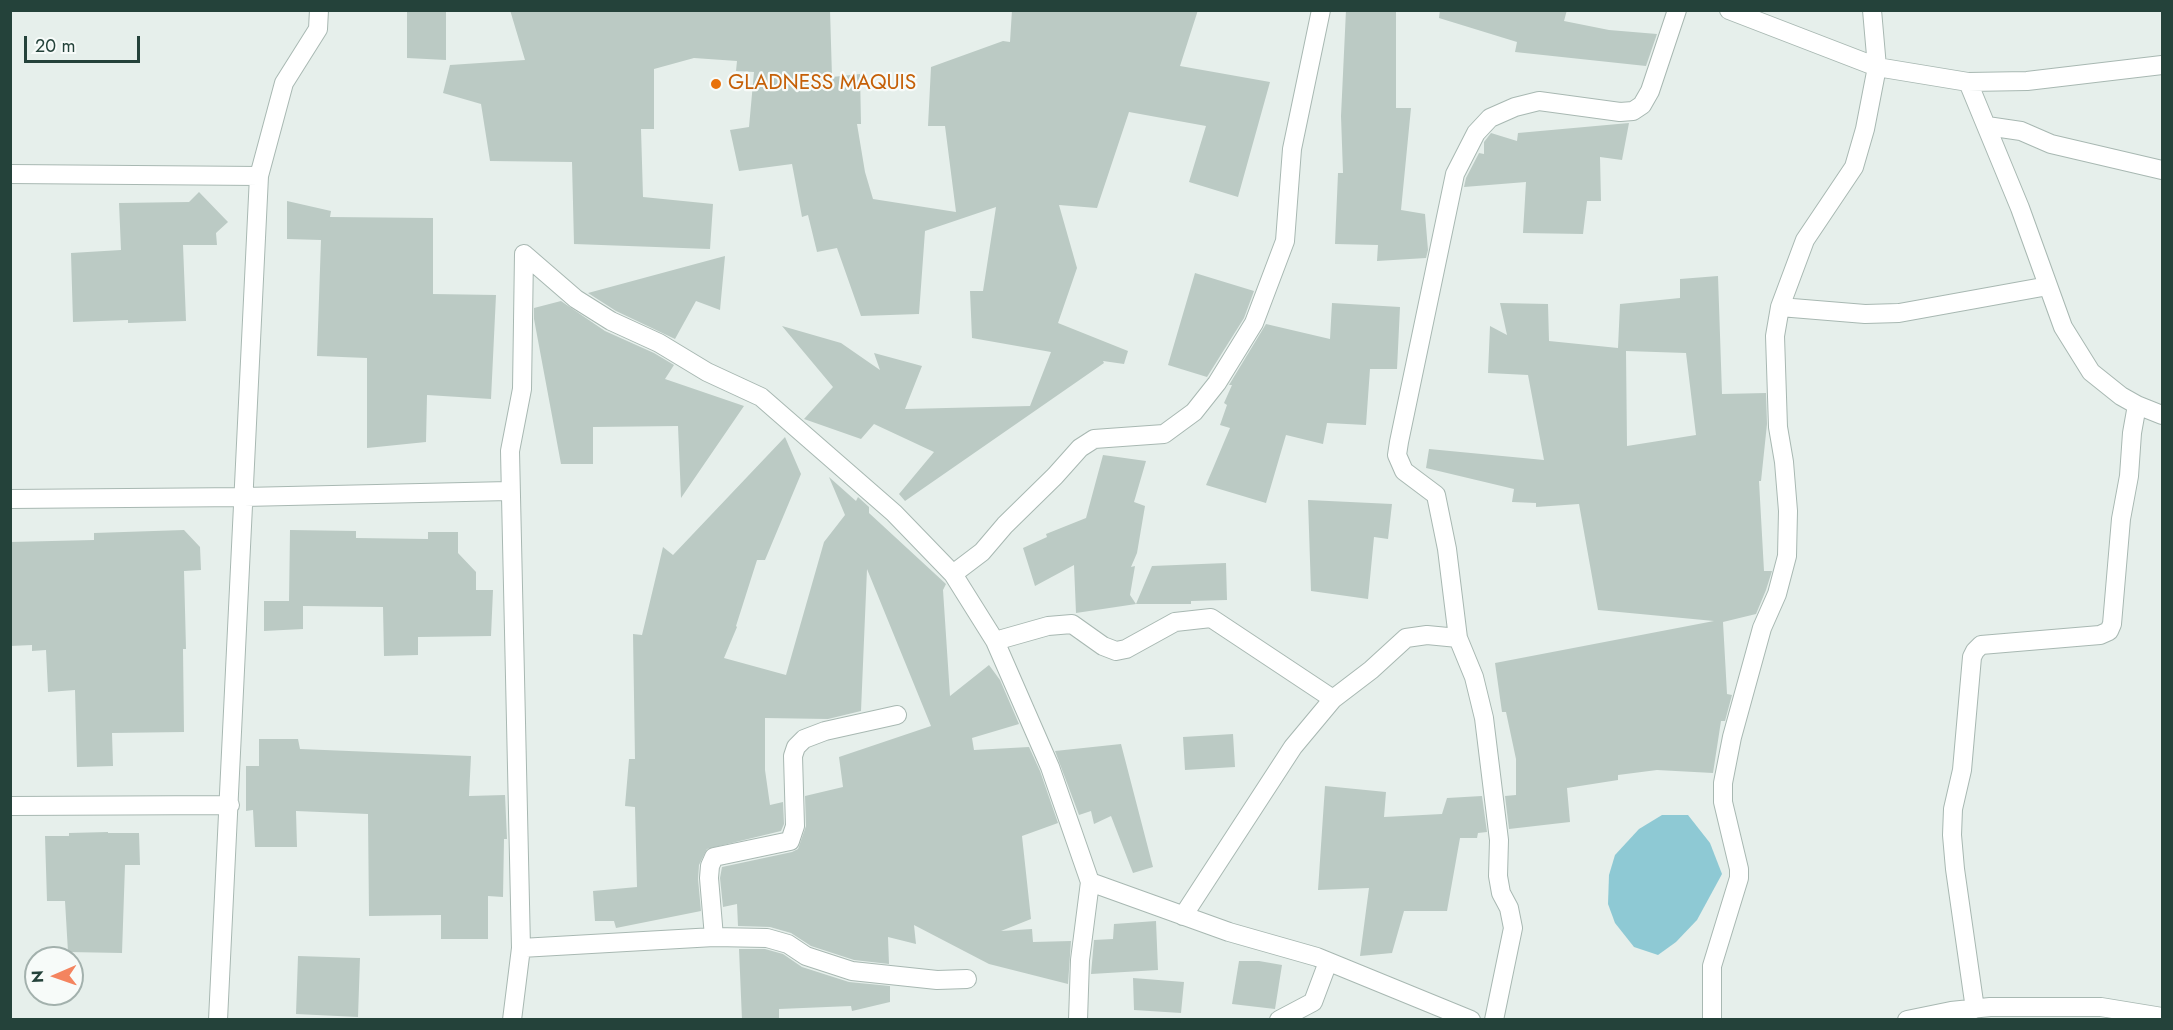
<!DOCTYPE html>
<html>
<head>
<meta charset="utf-8">
<style>
  body { margin:0 }
  #map { position:relative; width:2173px; height:1030px; overflow:hidden; background:#e6efeb; font-family:Jost,sans-serif }
  canvas { display:block }
  .frame { position:absolute; inset:0; border:12px solid #24423a; pointer-events:none }
  .north { position:absolute; left:24px; top:946px; width:60px; height:60px; box-sizing:border-box; background:#f7fbf9; border:2px solid #a3b1ad; border-radius:50%; rotate:268deg; font-size:16px; font-weight:700; line-height:24px; text-align:center; color:#24423a }
  .north::after { content:''; display:block; margin:auto; width:21px; height:27px; background:#f4845f; clip-path:polygon(50% 0,100% 100%,50% 72%,0 100%) }
  .scale { position:absolute; left:24px; top:36px; width:116px; height:27px; box-sizing:border-box; border:3px solid #24423a; border-top:0; padding-left:8px; font-size:18px; line-height:21px; white-space:nowrap; color:#24423a; -webkit-text-stroke:4px #f7fbf9; paint-order:stroke }
</style>
</head>
<body>
<div id="map">
<canvas width="2173" height="1030"></canvas>
<div class="frame"></div>
<div class="north">N</div>
<div class="scale">20 m</div>
</div>
<script>
const ctx = document.querySelector('canvas').getContext('2d');
ctx.lineJoin = 'round';
function paint(path, color) {
  ctx.fillStyle = color;
  ctx.fill(path, 'evenodd');
}
function toPath(rows) {
  const path = new Path2D();
  for (const r of rows) {
    path.moveTo(r[0], r[1]);
    for (let i = 2; i < r.length; i += 2) path.lineTo(r[i], r[i + 1]);
  }
  return path;
}
function stroke(path, color, width, dash) {
  ctx.strokeStyle = color;
  ctx.lineWidth = width;
  ctx.lineCap = dash ? 'butt' : 'round';
  ctx.setLineDash(dash || []);
  ctx.stroke(path);
}
function write(font, color, halo, rows, align = 'center') {
  ctx.font = font + ' Jost,sans-serif';
  ctx.lineWidth = 4.5;
  ctx.setLineDash([]);
  ctx.textBaseline = 'middle';
  ctx.strokeStyle = halo;
  ctx.fillStyle = color;
  for (const [text, x, y, turn = 0] of rows) {
    ctx.save();
    ctx.translate(x, y);
    ctx.rotate((+turn || 0) * Math.PI / 180);
    ctx.textAlign = isNaN(turn) ? turn : align;
    if (halo) ctx.strokeText(text, 0, 0);
    ctx.fillText(text, 0, 0);
    ctx.restore();
  }
}
const water = toPath([
  [1662,815,1688,815,1710,843,1722,874,1697,920,1676,942,1658,955,1634,947,1615,923,1608,904,1609,875,1615,855,1639,829]
]);
const building = toPath([
  [407,10,446,10,446,60,407,58],
  [510,10,830,10,832,77,860,74,861,124,857,124,865,172,873,199,956,212,945,126,928,126,931,67,1003,41,1010,42,1012,10,1198,10,1180,66,1270,82,1238,197,1189,182,1206,126,1129,112,1097,208,1059,205,1077,268,1058,323,1128,351,1124,364,1103,361,1104,363,905,501,899,494,934,452,874,424,861,439,804,419,833,387,782,326,841,343,880,370,874,353,922,366,905,409,1030,406,1051,352,972,338,970,291,983,291,996,207,925,231,919,314,861,316,837,248,817,252,808,215,802,217,792,164,739,171,730,130,749,127,754,72,736,71,737,61,694,58,654,69,654,129,641,129,643,197,713,204,710,249,574,244,572,162,490,161,481,104,443,93,450,65,525,60],
  [1346,10,1396,10,1396,108,1411,108,1401,210,1425,214,1428,250,1426,258,1377,261,1378,245,1335,244,1338,173,1343,173,1341,116],
  [1440,10,1567,10,1564,21,1609,30,1657,34,1646,66,1515,52,1517,42,1439,18],
  [1629,123,1622,160,1600,157,1601,201,1587,201,1583,234,1523,233,1526,182,1464,187,1466,178,1479,153,1484,154,1484,142,1491,133,1517,141,1518,133],
  [199,192,228,222,216,233,217,245,183,245,186,321,128,323,128,320,73,322,71,253,121,250,119,203,189,202],
  [287,201,331,211,330,217,433,218,433,294,496,295,491,399,427,395,426,442,367,448,367,358,317,356,321,240,287,239],
  [725,256,720,310,696,301,675,339,616,311,588,293],
  [1195,273,1254,291,1244,318,1207,377,1168,365],
  [1718,276,1722,394,1766,393,1767,424,1761,481,1759,481,1764,571,1772,571,1766,590,1756,614,1723,622,1727,694,1732,695,1725,721,1721,721,1713,773,1657,770,1618,775,1618,780,1567,788,1570,822,1509,829,1505,796,1516,795,1516,759,1506,712,1502,712,1495,663,1714,621,1598,610,1579,504,1536,507,1536,503,1512,502,1514,489,1426,468,1429,449,1544,460,1528,375,1488,373,1490,326,1507,335,1500,303,1548,304,1549,341,1618,348,1620,304,1680,298,1680,279],
  [1626,351,1686,353,1696,435,1627,446],
  [561,301,605,331,654,353,674,365,665,379,744,406,681,498,678,426,593,427,593,464,561,464,534,319,534,308],
  [1332,303,1400,307,1397,369,1370,369,1366,425,1327,423,1323,444,1286,435,1266,503,1206,485,1230,428,1220,425,1227,405,1224,403,1232,385,1229,385,1266,324,1330,339],
  [785,437,801,474,765,560,757,560,736,626,737,627,724,658,786,675,824,542,845,515,829,477,856,501,858,497,869,507,869,513,946,584,943,590,950,696,989,665,1000,680,1019,724,972,738,974,750,1029,747,1040,771,1058,823,1022,836,1031,919,1001,931,1032,929,1033,942,1071,941,1068,984,989,964,914,925,916,944,888,937,889,964,854,960,811,946,791,933,770,927,738,926,737,904,723,907,720,878,722,867,792,852,798,849,806,826,805,796,843,787,839,757,931,726,867,569,861,711,828,719,765,718,765,770,770,805,783,802,784,824,781,831,707,849,699,865,698,879,701,911,616,928,614,921,595,921,593,891,637,887,635,807,625,806,629,759,635,759,633,634,642,635,663,547,673,555],
  [1103,455,1146,461,1134,502,1145,506,1137,553,1131,567,1135,566,1130,595,1136,604,1152,566,1226,563,1227,600,1191,601,1191,604,1136,604,1076,613,1074,565,1035,586,1023,548,1047,537,1046,534,1086,518],
  [1308,500,1392,504,1388,539,1374,537,1368,599,1311,591],
  [184,530,200,547,201,570,184,571,186,649,183,649,184,732,112,733,113,766,77,767,75,690,48,692,46,650,32,651,32,645,10,646,10,542,94,540,94,533],
  [290,530,356,531,356,538,428,539,428,532,458,532,458,553,476,572,476,590,493,590,491,636,418,637,418,655,384,656,383,607,303,606,303,629,264,631,264,601,289,601],
  [1233,734,1235,767,1185,770,1183,737],
  [259,739,298,739,300,749,471,756,469,796,505,795,507,839,504,839,503,897,488,896,488,939,441,939,441,915,369,916,368,814,296,811,297,847,255,847,253,810,246,811,246,766,259,766],
  [1121,744,1153,867,1133,873,1111,816,1094,824,1091,811,1079,815,1055,751],
  [1325,786,1386,792,1384,817,1442,814,1447,798,1482,796,1487,832,1478,833,1477,838,1460,838,1447,911,1404,911,1392,953,1360,956,1369,888,1318,890],
  [108,832,108,833,139,833,140,865,125,865,122,953,68,952,65,901,47,901,45,836,69,836,69,833],
  [1156,921,1158,970,1091,974,1094,940,1113,939,1114,924],
  [739,949,765,949,783,954,802,967,849,982,890,986,890,1002,852,1011,851,1006,779,1009,779,1020,742,1020],
  [298,956,360,958,358,1017,296,1014],
  [1239,961,1259,961,1282,965,1275,1009,1232,1004],
  [1133,978,1184,982,1181,1013,1134,1010]
]);
const street = toPath([
  [1729,10,1877,67,1968,82,2027,81,2162,65],
  [1968,82,2020,208,2063,327,2091,372,2121,396,2137,405,2162,415],
  [1987,126,2021,131,2051,144,2162,170],
  [10,174,259,176],
  [524,254,576,299,611,321,659,343,707,372,761,397,894,513,953,574,995,641,1050,767,1090,882,1229,932,1317,957,1471,1020],
  [1780,307,1865,314,1899,313,2048,286],
  [10,499,244,497,509,491],
  [953,574,982,552,1005,525,1055,476,1080,448,1094,439,1164,434,1194,412,1217,383,1254,323,1285,241,1292,149,1321,10],
  [995,641,1048,626,1072,624,1103,646,1116,651,1126,649,1175,622,1211,618,1333,699],
  [10,806,230,805],
  [1183,916,1293,747,1333,699,1371,670,1406,638,1427,635,1458,638],
  [714,937,709,878,710,866,714,857,790,841,795,826,793,756,796,747,804,739,825,731,897,715],
  [521,948,714,937,767,938,788,944,806,956,852,971,937,980,967,979],
  [1975,1009,1955,869,1952,835,1953,809,1962,770,1972,657,1975,651,1981,645,2100,635,2109,631,2112,624,2121,519,2129,476,2132,433,2137,405],
  [218,1020,259,176,284,83,318,29,319,10],
  [512,1020,521,948,510,451,522,389,524,254],
  [1078,1020,1080,960,1090,882],
  [1279,1020,1313,1002,1328,962],
  [1494,1020,1513,928,1509,908,1501,893,1498,876,1499,840,1484,718,1474,677,1458,638,1447,549,1436,495,1404,471,1397,455,1399,442,1455,174,1476,133,1490,118,1515,107,1539,101,1620,112,1633,111,1642,105,1650,91,1677,10],
  [1712,1020,1712,966,1739,878,1739,869,1723,802,1723,783,1732,737,1762,628,1777,594,1787,556,1788,511,1784,462,1778,427,1775,336,1780,307,1805,240,1854,167,1865,129,1877,67,1872,10],
  [1907,1020,1951,1011,1990,1007,2101,1007,2162,1017]
]);
const markers = [
  [716,84,6,"#e8710a"]
];
const foodNames = [
  ["GLADNESS MAQUIS",728,84]
];
paint(water, '#8ec9d4');
paint(building, '#bbcac4');
stroke(street, '#a8b8b2', 20);
stroke(street, '#fff', 18);
for (const [x, y, r, color] of markers) {
  const dot = new Path2D();
  dot.arc(x, y, r, 0, 2 * Math.PI);
  ctx.fillStyle = color;
  ctx.fill(dot);
  stroke(dot, '#f7fbf9', 2);
}
write('21px', '#c56008', '#f7fbf9', foodNames, 'left');
</script>
</body>
</html>
